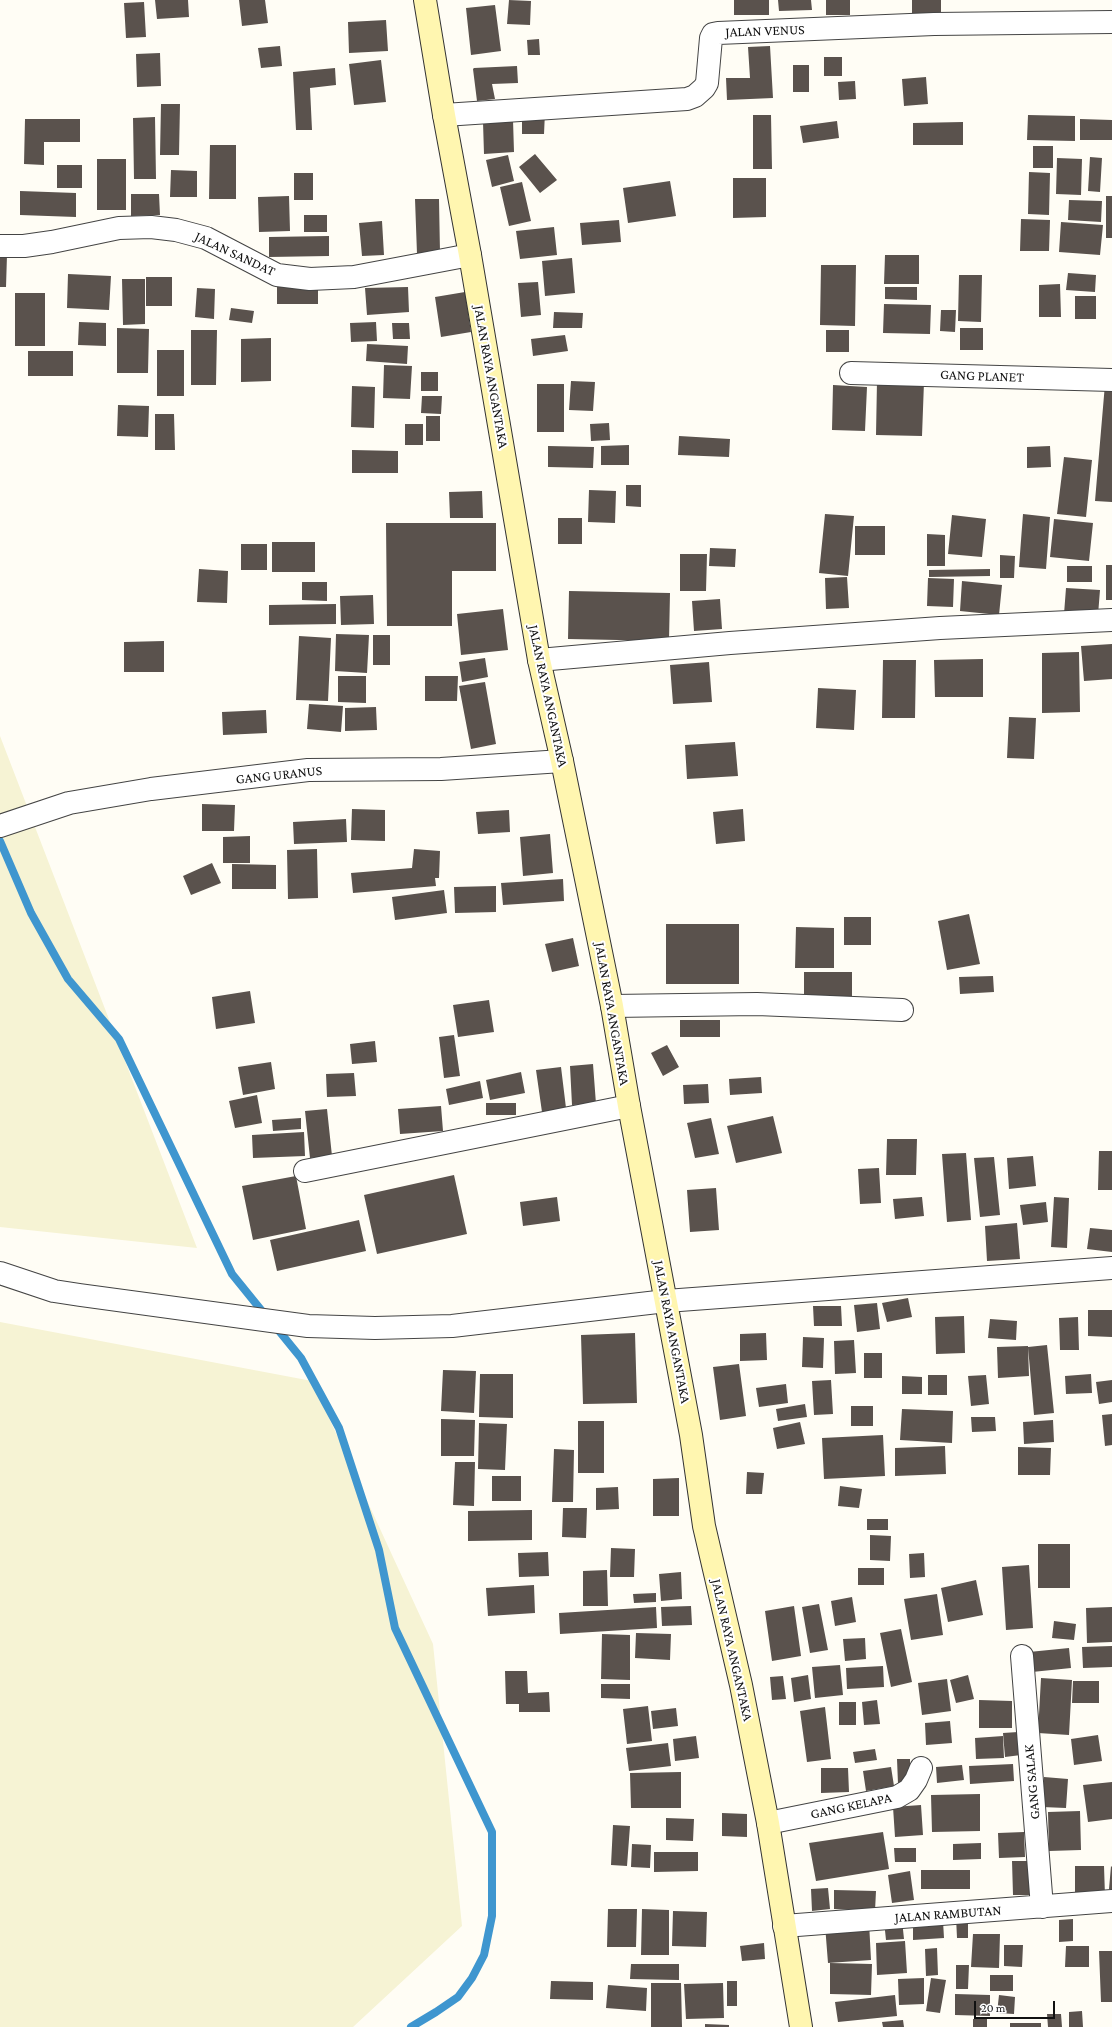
<!DOCTYPE html>
<html>
<head>
<meta charset="utf-8">
<style>
  body { margin:0 }
  #map { position:relative; width:1112px; height:2027px; overflow:hidden; background:#fffdf5; font-family:"Crimson Pro",serif }
  canvas { display:block }
  .scale { position:absolute; left:974px; top:2001px; width:81px; height:18px; box-sizing:border-box; border:2px solid #111; border-top:0; padding-left:5px; font-size:12px; line-height:14px; white-space:nowrap; color:#111; -webkit-text-stroke:3px #fff; paint-order:stroke }
</style>
</head>
<body>
<div id="map">
<canvas width="1112" height="2027"></canvas>
<div class="scale">20 m</div>
</div>
<script>
const ctx = document.querySelector('canvas').getContext('2d');
ctx.lineJoin = 'round';
function paint(path, color) {
  ctx.fillStyle = color;
  ctx.fill(path, 'evenodd');
}
function toPath(rows) {
  const path = new Path2D();
  for (const r of rows) {
    path.moveTo(r[0], r[1]);
    for (let i = 2; i < r.length; i += 2) path.lineTo(r[i], r[i + 1]);
  }
  return path;
}
function stroke(path, color, width, dash) {
  ctx.strokeStyle = color;
  ctx.lineWidth = width;
  ctx.lineCap = dash ? 'butt' : 'round';
  ctx.setLineDash(dash || []);
  ctx.stroke(path);
}
function write(font, color, halo, rows, align = 'center') {
  ctx.font = font + ' "Crimson Pro",serif';
  ctx.lineWidth = 4;
  ctx.setLineDash([]);
  ctx.textBaseline = 'middle';
  ctx.strokeStyle = halo;
  ctx.fillStyle = color;
  for (const [text, x, y, turn = 0] of rows) {
    ctx.save();
    ctx.translate(x, y);
    ctx.rotate((+turn || 0) * Math.PI / 180);
    ctx.textAlign = isNaN(turn) ? turn : align;
    if (halo) ctx.strokeText(text, 0, 0);
    ctx.fillText(text, 0, 0);
    ctx.restore();
  }
}
const farmland = toPath([
  [0,736,197,1248,0,1227],
  [0,1322,312,1381,433,1644,462,1926,353,2027,0,2027]
]);
const stream = toPath([
  [0,841,31,913,68,979,119,1039,232,1274,266,1316],
  [275,1326,301,1358,339,1428,379,1550,395,1628,492,1832,492,1916,484,1955,472,1978,458,1997,436,2012,411,2027]
]);
const building = toPath([
  [155,0,188,0,189,17,157,19],
  [239,0,265,0,268,23,242,26],
  [509,0,531,1,530,25,507,24],
  [734,0,769,0,769,15,734,15],
  [778,0,811,0,812,10,779,11],
  [826,0,850,0,850,15,826,15],
  [912,0,941,0,941,14,912,15],
  [144,2,146,37,126,38,124,3],
  [495,5,501,51,471,55,466,8],
  [386,20,388,51,349,53,348,22],
  [539,39,540,55,528,55,527,40],
  [280,46,282,66,261,68,258,48],
  [770,46,773,98,727,100,726,78,750,78,748,47],
  [160,53,161,86,137,87,136,54],
  [824,57,842,57,842,76,824,76],
  [381,60,386,102,354,105,349,64],
  [793,65,809,65,809,92,793,92],
  [517,66,518,83,492,84,495,99,477,101,473,69,474,68],
  [335,68,336,85,310,88,312,130,296,130,293,72],
  [926,77,928,104,904,106,902,79],
  [855,81,856,99,839,100,838,82],
  [161,104,180,104,179,155,160,155],
  [522,111,545,112,544,134,522,134],
  [753,115,771,115,772,169,753,169],
  [1028,115,1075,116,1075,141,1027,140],
  [155,117,156,179,134,179,133,118],
  [25,119,80,119,80,142,44,142,44,165,24,164],
  [1080,119,1112,120,1112,140,1080,140],
  [513,120,514,152,484,154,483,122],
  [837,121,839,138,803,143,800,126],
  [963,122,963,145,913,145,913,123],
  [210,145,236,145,236,199,209,199],
  [1033,146,1053,146,1053,168,1033,168],
  [535,154,557,180,540,193,519,167],
  [508,155,514,181,492,187,486,160],
  [1090,157,1102,158,1100,192,1088,191],
  [1057,158,1082,159,1081,195,1056,194],
  [97,159,126,159,126,210,97,210],
  [57,165,82,165,82,188,57,188],
  [171,170,197,171,197,197,170,197],
  [1029,172,1050,173,1049,215,1028,214],
  [294,173,313,173,313,200,294,200],
  [733,178,766,178,766,217,733,218],
  [670,181,676,216,628,223,623,188],
  [522,182,531,221,509,226,500,187],
  [20,191,76,193,76,217,20,215],
  [131,194,159,194,160,215,131,216],
  [289,196,290,231,259,232,258,197],
  [1106,196,1112,196,1112,238,1106,238],
  [415,199,439,199,440,253,417,254],
  [1069,200,1102,201,1101,222,1068,220],
  [304,215,327,215,327,232,304,232],
  [1021,219,1050,220,1049,251,1020,251],
  [619,220,621,242,582,245,580,223],
  [382,221,384,255,362,256,359,223],
  [1061,222,1103,225,1100,255,1059,252],
  [554,227,557,255,520,259,516,231],
  [329,236,329,256,269,257,269,237],
  [0,255,7,255,6,287,0,287],
  [885,255,919,255,919,284,884,284],
  [572,258,575,293,545,296,542,261],
  [821,265,856,265,855,326,820,325],
  [1068,273,1096,275,1095,292,1066,290],
  [68,274,111,276,109,310,67,308],
  [959,275,982,275,981,322,958,321],
  [146,277,172,277,172,306,146,306],
  [122,279,145,279,145,324,123,325],
  [277,282,318,282,318,304,277,304],
  [538,282,541,315,521,317,518,283],
  [1060,284,1061,317,1039,317,1039,285],
  [408,287,409,312,367,315,365,288],
  [885,287,917,287,917,300,885,299],
  [197,288,215,289,214,319,195,317],
  [465,292,471,332,441,337,435,297],
  [15,293,45,293,45,346,15,346],
  [1075,296,1096,296,1096,319,1075,319],
  [884,304,931,305,930,334,883,333],
  [231,308,254,311,252,323,229,320],
  [941,310,956,310,955,332,940,331],
  [554,312,583,313,582,328,553,328],
  [79,322,106,323,106,346,78,345],
  [376,322,377,341,351,342,350,323],
  [392,323,409,323,410,339,393,339],
  [117,328,149,329,148,373,117,373],
  [960,328,983,328,983,350,960,350],
  [191,330,217,330,216,385,191,385],
  [826,330,849,330,849,352,826,352],
  [565,335,568,351,533,356,531,339],
  [271,338,271,381,241,382,241,339],
  [367,344,408,346,407,364,366,361],
  [157,350,184,350,184,396,157,396],
  [28,351,73,351,73,376,28,376],
  [384,365,412,366,410,399,383,398],
  [421,372,438,372,438,391,421,391],
  [571,381,595,382,593,411,569,410],
  [877,381,924,382,922,436,876,435],
  [537,384,564,384,564,432,537,432],
  [1105,384,1112,385,1112,502,1095,501],
  [833,385,867,387,865,431,832,430],
  [352,386,375,387,374,428,351,427],
  [422,396,442,396,441,414,421,413],
  [118,405,149,406,148,437,117,436],
  [155,414,174,414,175,450,155,450],
  [426,416,440,416,440,441,426,441],
  [609,423,610,440,591,441,590,424],
  [405,424,423,424,423,445,405,445],
  [679,436,730,439,729,457,678,455],
  [629,445,629,465,601,465,601,446],
  [548,446,594,447,593,468,548,467],
  [1050,446,1051,467,1027,468,1027,447],
  [352,450,398,451,398,473,352,473],
  [1064,457,1092,460,1086,517,1057,514],
  [626,485,641,485,641,507,626,506],
  [589,490,616,491,615,523,588,522],
  [482,491,483,518,450,518,449,492],
  [825,514,854,516,848,576,819,573],
  [1023,514,1050,517,1046,569,1019,567],
  [952,515,986,519,982,557,948,554],
  [558,518,582,518,582,544,558,544],
  [1054,519,1093,523,1089,561,1050,557],
  [386,523,496,523,496,571,452,571,452,626,387,626],
  [855,526,885,526,885,555,855,555],
  [927,534,945,535,945,566,927,566],
  [272,542,315,542,315,572,272,572],
  [241,544,267,544,267,570,241,570],
  [710,548,736,549,735,567,709,566],
  [680,554,707,554,706,591,680,591],
  [1000,555,1015,556,1014,578,1000,578],
  [1106,565,1112,565,1112,600,1106,600],
  [1067,566,1092,566,1092,582,1067,582],
  [199,569,228,571,227,603,197,602],
  [990,569,990,576,929,577,929,570],
  [847,577,849,608,826,609,825,578],
  [928,578,954,579,953,607,927,606],
  [962,581,1002,585,999,615,960,611],
  [302,582,327,582,327,601,302,600],
  [1066,588,1100,590,1098,615,1064,614],
  [569,591,670,593,669,641,568,639],
  [373,595,374,624,341,625,340,596],
  [720,599,722,629,694,631,692,601],
  [336,604,336,624,269,625,269,605],
  [503,609,508,650,461,655,457,614],
  [336,634,369,635,367,673,335,671],
  [373,635,390,635,390,665,373,665],
  [299,636,331,638,328,701,296,700],
  [164,641,164,672,124,672,124,642],
  [1112,644,1112,679,1084,681,1081,646],
  [1079,652,1080,712,1042,713,1042,653],
  [485,658,488,677,462,682,459,662],
  [983,659,983,697,935,697,934,660],
  [883,660,916,660,915,718,882,718],
  [709,662,712,702,673,704,670,665],
  [338,676,366,676,366,703,338,702],
  [425,676,458,676,457,701,425,701],
  [485,682,496,744,471,749,459,686],
  [818,688,856,690,854,730,816,728],
  [309,704,343,706,341,732,307,729],
  [376,707,377,730,345,731,345,708],
  [266,710,267,733,223,735,222,712],
  [1009,717,1036,718,1034,759,1007,758],
  [735,742,738,776,687,779,685,745],
  [202,804,235,805,234,831,202,831],
  [352,809,385,810,385,841,351,840],
  [743,809,745,841,716,844,713,812],
  [509,810,510,832,478,834,476,812],
  [346,819,347,842,294,844,293,822],
  [550,834,553,873,523,876,520,837],
  [250,836,250,863,223,863,223,837],
  [317,849,318,898,288,899,287,850],
  [414,849,440,851,439,878,435,878,436,886,353,893,351,873,412,868],
  [212,863,221,883,191,895,183,876],
  [232,864,276,865,276,889,232,889],
  [563,879,564,901,503,905,501,883],
  [496,886,496,912,455,913,454,887],
  [444,890,447,913,395,920,392,897],
  [969,914,980,964,947,970,938,921],
  [844,917,871,917,871,945,844,945],
  [666,924,739,924,739,984,666,984],
  [796,927,834,928,834,968,795,968],
  [573,938,579,966,552,972,545,944],
  [804,972,852,972,852,996,804,996],
  [993,976,994,992,960,994,959,977],
  [250,991,255,1023,216,1029,212,997],
  [489,1000,494,1032,458,1037,453,1005],
  [680,1020,720,1020,720,1037,680,1037],
  [454,1035,460,1076,444,1078,439,1037],
  [375,1041,377,1062,352,1064,350,1044],
  [667,1045,679,1067,663,1076,651,1053],
  [271,1062,275,1089,243,1095,238,1067],
  [593,1064,596,1104,572,1105,570,1066],
  [561,1067,566,1108,542,1112,536,1070],
  [521,1072,525,1093,490,1100,486,1080],
  [354,1073,356,1096,327,1097,326,1074],
  [761,1077,762,1093,730,1095,729,1079],
  [480,1081,483,1098,449,1105,446,1089],
  [708,1084,709,1103,684,1104,683,1085],
  [257,1095,262,1123,235,1128,229,1101],
  [486,1103,516,1103,516,1115,486,1115],
  [441,1106,443,1131,400,1134,398,1109],
  [327,1109,332,1156,310,1158,305,1111],
  [773,1116,782,1153,736,1163,727,1126],
  [301,1118,301,1129,273,1131,272,1120],
  [711,1118,719,1154,695,1158,687,1123],
  [304,1132,305,1156,253,1158,252,1135],
  [887,1139,917,1139,916,1175,886,1175],
  [1099,1151,1112,1151,1112,1190,1098,1190],
  [966,1153,971,1220,947,1222,942,1154],
  [1033,1156,1036,1186,1009,1189,1007,1158],
  [994,1157,1000,1215,980,1217,974,1158],
  [879,1168,881,1203,860,1204,858,1169],
  [454,1175,467,1234,377,1254,364,1195],
  [296,1176,306,1229,253,1240,242,1186],
  [716,1188,719,1230,690,1232,687,1190],
  [557,1197,560,1221,523,1226,520,1202],
  [922,1197,924,1216,895,1219,893,1199],
  [1054,1197,1069,1198,1067,1248,1051,1247],
  [1046,1202,1048,1222,1023,1225,1020,1205],
  [359,1220,366,1251,277,1271,270,1240],
  [1017,1223,1020,1259,987,1261,985,1226],
  [1090,1228,1112,1230,1112,1252,1087,1249],
  [908,1298,912,1317,887,1322,882,1303],
  [877,1303,880,1329,857,1332,854,1305],
  [813,1306,841,1306,842,1326,814,1326],
  [1088,1310,1112,1310,1112,1337,1088,1336],
  [964,1316,965,1353,936,1354,935,1317],
  [1078,1317,1079,1350,1060,1350,1059,1318],
  [990,1319,1017,1321,1016,1340,988,1338],
  [635,1333,637,1403,583,1404,581,1335],
  [766,1333,767,1360,740,1361,740,1334],
  [803,1337,824,1338,823,1368,802,1367],
  [854,1340,856,1373,835,1374,834,1341],
  [1047,1345,1054,1413,1034,1415,1028,1347],
  [1028,1346,1029,1376,998,1378,997,1347],
  [864,1353,882,1353,882,1378,864,1378],
  [739,1364,746,1416,720,1420,713,1367],
  [443,1370,476,1371,474,1413,441,1411],
  [480,1374,513,1374,513,1418,479,1417],
  [1091,1374,1092,1393,1066,1394,1065,1376],
  [928,1375,947,1375,947,1395,928,1395],
  [986,1375,989,1404,971,1406,968,1376],
  [902,1376,922,1377,922,1394,902,1394],
  [831,1380,833,1414,814,1415,812,1381],
  [1112,1380,1112,1402,1099,1404,1096,1382],
  [786,1384,788,1403,759,1407,756,1388],
  [805,1404,807,1417,778,1421,776,1409],
  [851,1406,873,1406,873,1426,851,1426],
  [902,1409,953,1411,952,1443,900,1440],
  [1112,1414,1112,1445,1105,1446,1102,1415],
  [971,1417,995,1417,996,1431,972,1432],
  [441,1419,475,1420,474,1456,441,1456],
  [1053,1420,1054,1442,1024,1444,1023,1422],
  [578,1421,604,1421,604,1473,578,1473],
  [800,1422,805,1444,777,1449,773,1428],
  [479,1423,507,1424,505,1470,478,1469],
  [883,1435,885,1476,824,1479,822,1438],
  [945,1446,946,1474,895,1476,895,1448],
  [1018,1447,1051,1448,1050,1475,1018,1475],
  [554,1449,574,1450,573,1502,552,1502],
  [455,1462,475,1462,474,1506,453,1505],
  [747,1472,764,1473,762,1494,746,1494],
  [492,1476,521,1476,521,1501,492,1501],
  [679,1478,679,1516,653,1516,653,1479],
  [840,1486,862,1489,859,1508,838,1506],
  [618,1487,619,1509,596,1510,596,1488],
  [563,1508,587,1508,586,1538,562,1537],
  [532,1510,532,1540,468,1541,468,1511],
  [867,1519,888,1519,888,1530,867,1530],
  [870,1535,891,1536,890,1561,870,1560],
  [1038,1544,1070,1544,1070,1588,1038,1588],
  [611,1548,635,1549,634,1577,610,1577],
  [548,1552,549,1576,519,1577,518,1553],
  [924,1553,925,1577,910,1578,909,1554],
  [1029,1565,1033,1628,1006,1630,1002,1567],
  [858,1568,884,1568,884,1585,858,1585],
  [607,1570,608,1606,583,1606,583,1571],
  [681,1572,682,1599,661,1601,659,1574],
  [976,1580,983,1615,948,1622,941,1588],
  [534,1585,535,1613,488,1616,486,1588],
  [656,1593,656,1602,634,1603,633,1594],
  [937,1594,943,1635,911,1640,904,1599],
  [852,1597,856,1622,835,1626,831,1601],
  [819,1604,828,1650,810,1653,802,1607],
  [691,1606,692,1625,662,1626,661,1607],
  [794,1606,801,1656,772,1661,765,1611],
  [656,1607,657,1628,560,1634,559,1613],
  [1112,1607,1112,1642,1087,1643,1086,1608],
  [1054,1621,1076,1624,1074,1640,1052,1638],
  [901,1629,912,1682,891,1687,880,1633],
  [636,1633,671,1634,670,1660,635,1658],
  [602,1634,630,1635,630,1680,601,1679],
  [865,1638,866,1659,845,1661,843,1639],
  [1112,1646,1112,1667,1083,1668,1082,1647],
  [1069,1648,1071,1668,1032,1672,1029,1652],
  [840,1665,843,1695,815,1698,812,1667],
  [883,1666,884,1687,847,1689,846,1668],
  [505,1671,527,1671,528,1693,549,1692,550,1712,519,1712,519,1704,506,1704],
  [808,1675,811,1699,794,1702,791,1678],
  [968,1675,974,1699,956,1703,950,1680],
  [783,1676,786,1699,772,1700,770,1677],
  [1041,1678,1072,1680,1069,1735,1038,1733],
  [947,1679,951,1711,922,1715,918,1683],
  [1073,1681,1099,1681,1099,1703,1072,1703],
  [601,1684,630,1684,630,1699,601,1698],
  [877,1700,880,1724,864,1725,862,1702],
  [979,1700,1012,1701,1012,1728,979,1728],
  [839,1702,856,1702,856,1725,839,1725],
  [648,1706,652,1741,627,1744,623,1709],
  [825,1707,831,1759,807,1762,800,1711],
  [676,1708,678,1726,653,1729,651,1711],
  [950,1721,952,1743,926,1745,925,1723],
  [1018,1732,1021,1755,1005,1757,1003,1733],
  [1098,1735,1102,1761,1074,1765,1071,1739],
  [696,1736,699,1758,675,1761,673,1739],
  [1003,1736,1004,1758,976,1759,975,1738],
  [668,1743,671,1766,629,1771,626,1748],
  [875,1749,877,1760,855,1763,853,1752],
  [897,1759,910,1759,910,1784,898,1784],
  [1013,1764,1014,1781,970,1784,969,1766],
  [962,1765,964,1780,937,1783,936,1767],
  [891,1767,894,1786,866,1791,863,1771],
  [821,1768,848,1768,849,1792,821,1793],
  [681,1772,681,1808,631,1808,630,1773],
  [1044,1777,1068,1779,1066,1808,1042,1807],
  [1112,1782,1112,1819,1088,1822,1083,1785],
  [980,1794,980,1831,932,1832,931,1795],
  [921,1805,923,1835,895,1837,893,1807],
  [1080,1811,1081,1850,1049,1851,1048,1812],
  [722,1813,747,1814,747,1837,722,1836],
  [666,1818,694,1819,693,1841,666,1840],
  [613,1825,630,1826,627,1866,611,1865],
  [883,1832,889,1869,816,1881,809,1843],
  [1024,1832,1025,1857,999,1858,998,1833],
  [981,1843,981,1859,953,1860,953,1844],
  [632,1844,651,1845,650,1868,631,1867],
  [894,1848,916,1848,916,1862,895,1862],
  [654,1852,698,1852,698,1871,654,1872],
  [1012,1861,1030,1861,1031,1895,1013,1895],
  [1075,1866,1104,1866,1105,1896,1075,1897],
  [1111,1866,1112,1867,1112,1890,1109,1889],
  [921,1870,970,1870,970,1889,921,1889],
  [910,1871,914,1900,892,1903,888,1875],
  [828,1888,830,1909,812,1911,811,1889],
  [834,1890,876,1891,875,1911,834,1909],
  [608,1909,637,1909,636,1947,607,1947],
  [642,1909,669,1910,669,1955,641,1955],
  [673,1911,707,1912,706,1947,672,1946],
  [968,1916,968,1938,957,1938,956,1917],
  [1073,1919,1073,1941,1059,1942,1059,1920],
  [902,1920,904,1939,886,1940,884,1921],
  [943,1921,944,1938,913,1940,913,1923],
  [869,1922,871,1960,828,1963,825,1925],
  [973,1934,1000,1934,999,1968,971,1967],
  [905,1941,907,1973,877,1975,876,1943],
  [764,1943,765,1959,742,1961,740,1946],
  [1004,1945,1023,1945,1022,1967,1004,1966],
  [1066,1946,1089,1946,1089,1967,1065,1967],
  [937,1948,938,1975,926,1976,925,1949],
  [1099,1951,1112,1951,1112,2002,1101,2002],
  [830,1963,872,1964,871,1995,830,1994],
  [631,1964,679,1964,679,1980,630,1979],
  [956,1965,969,1965,968,1989,956,1989],
  [990,1975,1013,1975,1013,1991,990,1991],
  [924,1978,924,2004,899,2005,898,1979],
  [931,1978,946,1980,940,2013,926,2011],
  [551,1981,593,1982,593,2000,550,1999],
  [727,1981,737,1981,737,2006,727,2006],
  [651,1983,681,1983,682,2027,651,2027],
  [723,1983,724,2018,686,2019,684,1984],
  [608,1985,647,1988,646,2011,606,2008],
  [955,1994,990,1995,990,2016,955,2015],
  [895,1995,897,2016,838,2022,835,2002],
  [999,1995,1015,1997,1014,2014,997,2013],
  [1082,2011,1083,2027,1069,2027,1069,2012],
  [1047,2014,1061,2014,1062,2027,1048,2027],
  [973,2019,987,2019,987,2027,973,2027],
  [903,2020,904,2027,883,2027,882,2022],
  [1010,2023,1041,2023,1041,2027,1010,2027],
  [705,2024,729,2025,729,2027,705,2027]
]);
const minor = toPath([
  [444,115,687,99,695,96,704,88,707,83,711,38,713,34,718,33,934,24,1112,22],
  [0,246,24,246,52,242,119,228,151,227,176,230,206,238,277,275,310,279,354,277,470,255],
  [851,373,1112,380],
  [539,660,730,643,940,628,1112,620],
  [0,826,69,803,151,789,308,770,441,769,562,761],
  [612,1006,757,1004,902,1010],
  [305,1171,629,1106],
  [0,1273,54,1291,80,1295,308,1326,375,1328,452,1326,666,1301,1112,1268],
  [1022,1656,1042,1907],
  [768,1823,897,1797,909,1790,916,1780,921,1768],
  [784,1926,1112,1901]
]);
const secondary = toPath([
  [425,0,444,115,470,255,539,660,562,761,612,1006,629,1106,691,1435,704,1526,741,1685,768,1823,801,2027]
]);
const streetNames = [
  ["JALAN VENUS",765,31,-2],
  ["JALAN SANDAT",235,254,25],
  ["GANG PLANET",982,376,2],
  ["JALAN RAYA ANGANTAKA",491,377,80],
  ["JALAN RAYA ANGANTAKA",548,696,78],
  ["GANG URANUS",279,775,-6],
  ["JALAN RAYA ANGANTAKA",612,1014,80],
  ["JALAN RAYA ANGANTAKA",672,1332,79],
  ["JALAN RAYA ANGANTAKA",732,1650,77],
  ["GANG SALAK",1032,1782,-95],
  ["GANG KELAPA",851,1806,-12],
  ["JALAN RAMBUTAN",948,1914,-4]
];
paint(farmland, '#f6f3d4');
stroke(stream, '#3f96cf', 8);
paint(building, '#5a524d');
stroke(minor, '#444', 24);
stroke(secondary, '#333', 24);
stroke(minor, '#fff', 22);
stroke(secondary, '#fff6b0', 22);
write('14px', '#111', '#fff', streetNames);
</script>
</body>
</html>
